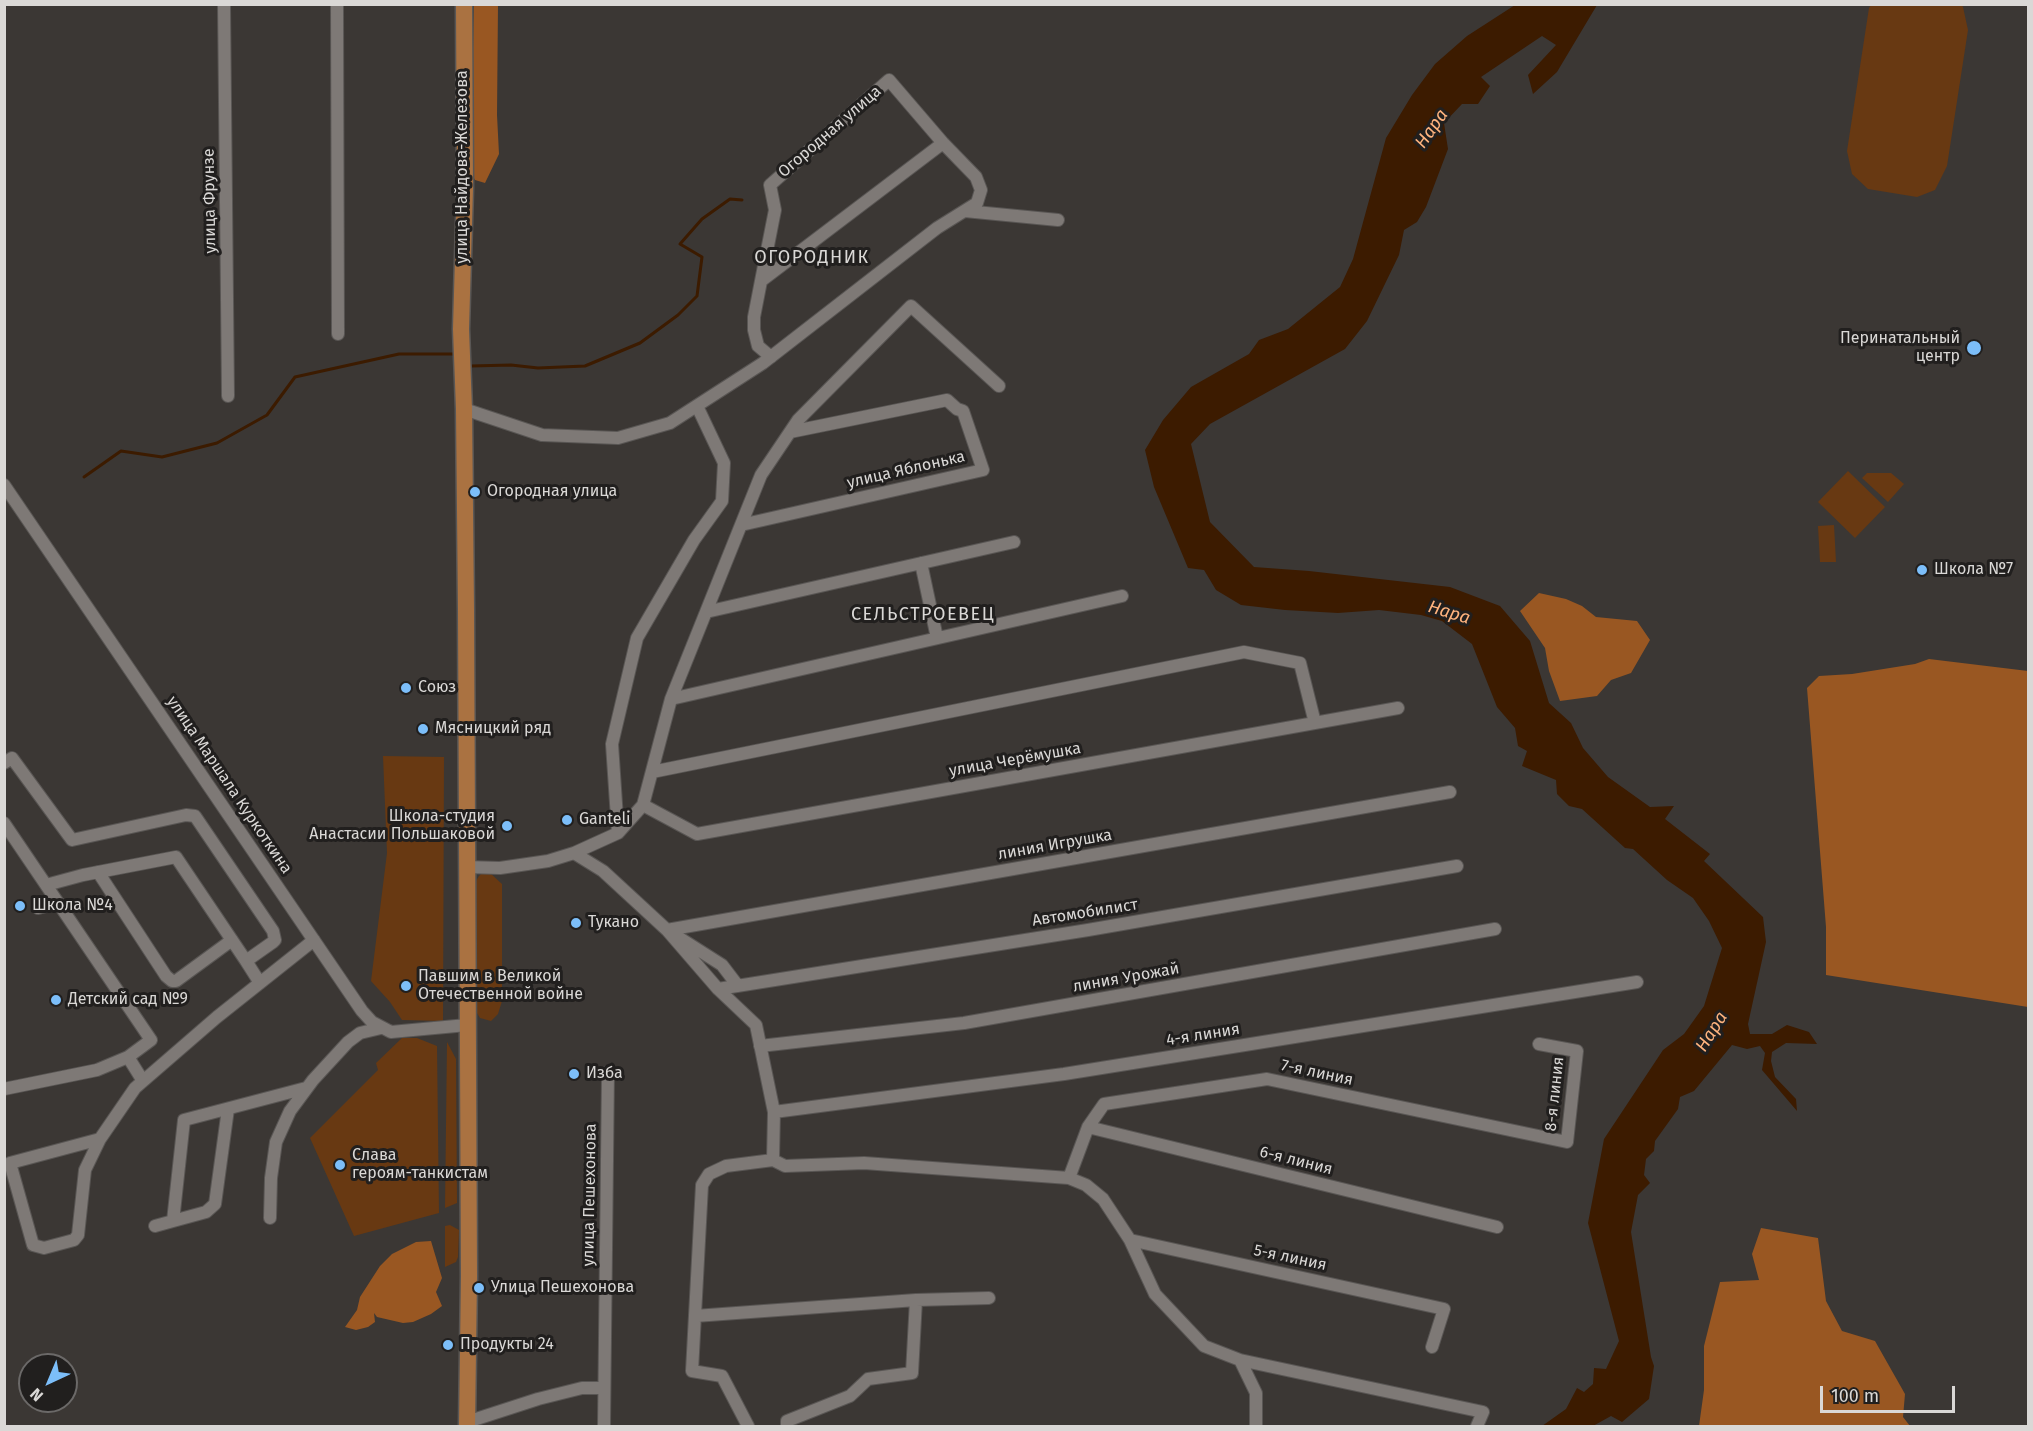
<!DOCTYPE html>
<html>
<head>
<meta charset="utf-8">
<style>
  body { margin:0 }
  #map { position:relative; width:2033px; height:1431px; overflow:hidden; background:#3b3734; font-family:"Fira Sans",sans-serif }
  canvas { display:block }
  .frame { position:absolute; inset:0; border:6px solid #dad8d6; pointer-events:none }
  .north { position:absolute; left:18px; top:1353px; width:60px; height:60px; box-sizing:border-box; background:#211f1e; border:2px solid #6b6968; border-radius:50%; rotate:224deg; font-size:16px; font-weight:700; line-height:24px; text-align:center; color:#dad8d6 }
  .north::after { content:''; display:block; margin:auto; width:21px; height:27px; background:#7cbef9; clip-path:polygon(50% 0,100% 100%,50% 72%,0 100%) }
  .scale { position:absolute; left:1820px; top:1386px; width:135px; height:27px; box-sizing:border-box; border:3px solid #dad8d6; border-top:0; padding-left:8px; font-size:18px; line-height:21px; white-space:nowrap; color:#dad8d6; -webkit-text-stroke:4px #211f1e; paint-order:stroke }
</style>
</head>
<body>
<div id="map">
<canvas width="2033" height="1431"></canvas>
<div class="frame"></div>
<div class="north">N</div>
<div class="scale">100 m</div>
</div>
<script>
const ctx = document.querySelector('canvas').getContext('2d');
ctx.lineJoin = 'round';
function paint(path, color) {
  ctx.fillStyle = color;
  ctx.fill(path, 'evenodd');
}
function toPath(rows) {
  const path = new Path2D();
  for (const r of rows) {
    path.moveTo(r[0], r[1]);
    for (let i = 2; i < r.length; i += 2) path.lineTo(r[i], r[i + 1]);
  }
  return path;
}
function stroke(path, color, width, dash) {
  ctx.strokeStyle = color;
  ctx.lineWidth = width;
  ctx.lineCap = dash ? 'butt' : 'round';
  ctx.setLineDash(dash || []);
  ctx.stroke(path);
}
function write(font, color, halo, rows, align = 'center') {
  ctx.font = font + ' "Fira Sans",sans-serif';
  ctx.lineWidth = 6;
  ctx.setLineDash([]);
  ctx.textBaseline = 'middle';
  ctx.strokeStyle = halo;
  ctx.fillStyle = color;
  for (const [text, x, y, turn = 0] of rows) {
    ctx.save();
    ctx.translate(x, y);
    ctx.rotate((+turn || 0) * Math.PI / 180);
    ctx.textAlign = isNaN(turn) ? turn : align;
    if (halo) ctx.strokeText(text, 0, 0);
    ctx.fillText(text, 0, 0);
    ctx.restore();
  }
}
const green = toPath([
  [1871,5,1961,4,1963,7,1968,30,1947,166,1935,190,1917,197,1868,189,1852,174,1847,151,1869,8],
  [1848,471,1885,507,1855,538,1818,502],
  [1867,473,1891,473,1904,484,1888,502,1862,478],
  [1834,525,1836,562,1820,562,1818,526],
  [383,756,444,757,443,1021,402,1020,390,1002,371,981,387,853],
  [489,872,502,884,502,1001,498,1014,491,1021,480,1018,477,1013,476,893,476,881,479,876,482,873],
  [402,1038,417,1038,437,1046,439,1213,354,1236,310,1138,378,1070,376,1063],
  [447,1042,456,1059,457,1203,445,1208],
  [450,1225,459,1230,458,1257,456,1262,445,1267,445,1226]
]);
const forest = toPath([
  [474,5,498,5,497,115,499,154,485,183,475,180,470,171],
  [1539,593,1566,599,1582,606,1596,617,1637,621,1650,640,1631,673,1611,680,1597,696,1560,701,1549,671,1545,648,1520,611],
  [1929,659,2028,671,2028,1007,1826,975,1826,927,1807,688,1819,676,1852,674,1915,664],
  [1761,1228,1818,1238,1826,1301,1842,1331,1875,1341,1905,1394,1903,1417,1910,1426,1699,1426,1704,1390,1704,1346,1720,1282,1759,1280,1752,1254],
  [431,1241,442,1278,436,1292,442,1306,431,1314,413,1322,403,1323,377,1317,374,1313,375,1322,368,1327,356,1330,345,1327,357,1310,360,1297,380,1266,392,1254,416,1242]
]);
const water = toPath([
  [1515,5,1597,5,1557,72,1533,94,1528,75,1556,45,1542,36,1481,77,1490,86,1478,104,1462,104,1444,123,1448,149,1426,207,1417,222,1404,230,1399,255,1367,321,1345,349,1210,424,1191,444,1210,522,1254,567,1309,571,1450,587,1500,606,1530,641,1549,703,1571,723,1583,748,1608,777,1650,807,1674,806,1665,819,1710,854,1704,861,1763,917,1766,942,1748,1024,1750,1034,1772,1034,1787,1025,1809,1032,1817,1044,1786,1043,1772,1052,1771,1061,1775,1077,1796,1099,1797,1111,1762,1070,1765,1053,1760,1046,1747,1049,1732,1045,1694,1091,1680,1097,1678,1109,1655,1141,1654,1151,1646,1159,1644,1175,1650,1183,1638,1195,1631,1232,1651,1357,1654,1366,1649,1399,1622,1422,1611,1416,1593,1426,1542,1426,1566,1409,1577,1388,1584,1392,1593,1384,1594,1368,1606,1369,1619,1341,1588,1223,1604,1139,1663,1050,1684,1034,1704,1006,1722,948,1709,921,1693,898,1667,880,1633,849,1625,848,1582,809,1569,806,1557,794,1556,780,1522,766,1527,751,1518,746,1515,728,1497,707,1472,644,1442,621,1421,615,1379,610,1338,613,1285,610,1241,605,1216,590,1204,570,1188,568,1154,487,1145,450,1163,420,1191,387,1249,354,1259,340,1288,329,1340,287,1353,259,1386,138,1412,95,1435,64,1467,36]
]);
const stream = toPath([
  [471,366,511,365,538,368,585,366,640,343,678,315,697,296,702,257,680,244,702,219,730,199,742,200],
  [84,477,121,451,162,457,217,443,267,415,295,377,399,354,455,354]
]);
const minor = toPath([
  [224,4,228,396],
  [337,4,338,334],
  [965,211,1058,220],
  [771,357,758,346,754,330,754,317,761,281,943,143],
  [464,409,542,435,618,438,670,423,763,363,937,228,977,203,981,190,976,177,943,143,889,80,770,185,775,210,761,281],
  [4,485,362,1011,372,1022,391,1032,467,1025],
  [741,525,983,470,963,411,957,409,947,400,790,432],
  [921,563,937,638],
  [706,612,1014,542],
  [671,699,1122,596],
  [4,763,12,758,72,840,186,815,195,816,273,931,275,940,273,942,246,961,260,983],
  [652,772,1244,652,1300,663,1315,723],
  [643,805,697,834,1398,708],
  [4,823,151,1040,128,1057,143,1081],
  [618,833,612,744,637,638,694,540,722,501,724,463,697,406],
  [574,853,618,833,643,805,671,699,761,475,798,420,911,306,999,386],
  [466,867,500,868,548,861,574,853,603,871,667,930,718,989,756,1025,774,1112,773,1160,785,1166,864,1163,1069,1178,1086,1185,1103,1199,1130,1240,1155,1294,1204,1346,1240,1360,1256,1393,1256,1426],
  [98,872,166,976,172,981,176,981,232,940],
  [46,885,83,875,176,857,246,961],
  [38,908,58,903],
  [667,930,1450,792],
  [678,937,722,965,738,986],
  [718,989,1088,930,1457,866],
  [760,1046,964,1023,1495,929],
  [4,1089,97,1070,128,1057],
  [774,1112,1064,1074,1637,982],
  [1088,1127,1497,1227],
  [100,1139,85,1170,78,1235,74,1240,44,1248,33,1245,10,1163,100,1139,135,1088,217,1017,314,940],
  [1069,1178,1088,1127,1104,1104,1267,1079,1567,1142,1577,1051,1539,1044],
  [270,1218,271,1178,276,1142,290,1111,313,1080,348,1042,360,1033,381,1028],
  [173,1221,206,1212,215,1204,228,1109],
  [155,1226,173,1221,184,1120,306,1088],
  [1130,1240,1444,1309,1432,1347],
  [695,1316,916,1300,989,1298],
  [1240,1360,1483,1412,1477,1426],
  [467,1422,538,1399,582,1388,604,1388],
  [604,1426,608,1072],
  [748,1426,722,1376,692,1371,702,1185,709,1174,726,1166,773,1160],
  [787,1426,787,1421,850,1396,868,1379,912,1373,916,1300]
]);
const major = toPath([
  [464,4,465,188,461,329,464,409,466,610,469,1276,467,1426]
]);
const markers = [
  [1974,348,8,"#7cbef9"],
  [475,492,6,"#7cbef9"],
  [1922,570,6,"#7cbef9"],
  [406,688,6,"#7cbef9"],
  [423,729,6,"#7cbef9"],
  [567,820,6,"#7cbef9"],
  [507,826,6,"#7cbef9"],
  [20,906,6,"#7cbef9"],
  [576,923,6,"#7cbef9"],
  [406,986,6,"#7cbef9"],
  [56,1000,6,"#7cbef9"],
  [574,1074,6,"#7cbef9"],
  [340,1165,6,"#7cbef9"],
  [479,1288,6,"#7cbef9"],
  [448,1345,6,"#7cbef9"]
];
const streetNames = [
  ["Огородная улица",830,132,-41],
  ["улица Найдова-Железова",463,167,-90],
  ["улица Фрунзе",210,201,-91],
  ["улица Яблонька",906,470,-13],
  ["улица Черёмушка",1015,760,-10],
  ["улица Маршала Куркоткина",229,785,56],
  ["линия Игрушка",1055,845,-10],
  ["Автомобилист",1085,913,-9],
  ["линия Урожай",1126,978,-10],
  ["4-я линия",1203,1035,-9],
  ["7-я линия",1317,1073,12],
  ["8-я линия",1555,1094,-84],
  ["6-я линия",1296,1161,14],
  ["улица Пешехонова",590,1195,-89],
  ["5-я линия",1290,1258,12]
];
const poiNames = [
  ["Перинатальный",1960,339,"right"],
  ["центр",1960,357,"right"],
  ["Огородная улица",487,492],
  ["Школа №7",1934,570],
  ["Союз",418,688],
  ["Мясницкий ряд",435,729],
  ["Школа-студия",495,817,"right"],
  ["Анастасии Польшаковой",495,835,"right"],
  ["Ganteli",579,820],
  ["Школа №4",32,906],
  ["Тукано",588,923],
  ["Павшим в Великой",418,977],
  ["Отечественной войне",418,995],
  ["Детский сад №9",68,1000],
  ["Изба",586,1074],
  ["Слава",352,1156],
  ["героям-танкистам",352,1174],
  ["Улица Пешехонова",491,1288],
  ["Продукты 24",460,1345]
];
const waterNames = [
  ["Нара",1432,129,-55],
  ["Нара",1449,613,17],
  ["Нара",1712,1032,-58]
];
const neighbourhoodNames = [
  ["ОГОРОДНИК",812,258],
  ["СЕЛЬСТРОЕВЕЦ",923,615]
];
paint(green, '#683912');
paint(forest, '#995722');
paint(water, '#3c1b00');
stroke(stream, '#3c1b00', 3);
stroke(minor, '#595654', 14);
stroke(major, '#595654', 19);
stroke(minor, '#7e7976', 12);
stroke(major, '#aa7241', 16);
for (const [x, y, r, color] of markers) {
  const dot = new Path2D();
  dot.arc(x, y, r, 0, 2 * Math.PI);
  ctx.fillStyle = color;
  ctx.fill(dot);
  stroke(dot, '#211f1e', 2);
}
write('16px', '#dad8d6', '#211f1e', streetNames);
write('16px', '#dad8d6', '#211f1e', poiNames, 'left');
write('italic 18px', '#feb37e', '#211f1e', waterNames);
ctx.letterSpacing = '1.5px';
write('18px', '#dad8d6', '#211f1e', neighbourhoodNames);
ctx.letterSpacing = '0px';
</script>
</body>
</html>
